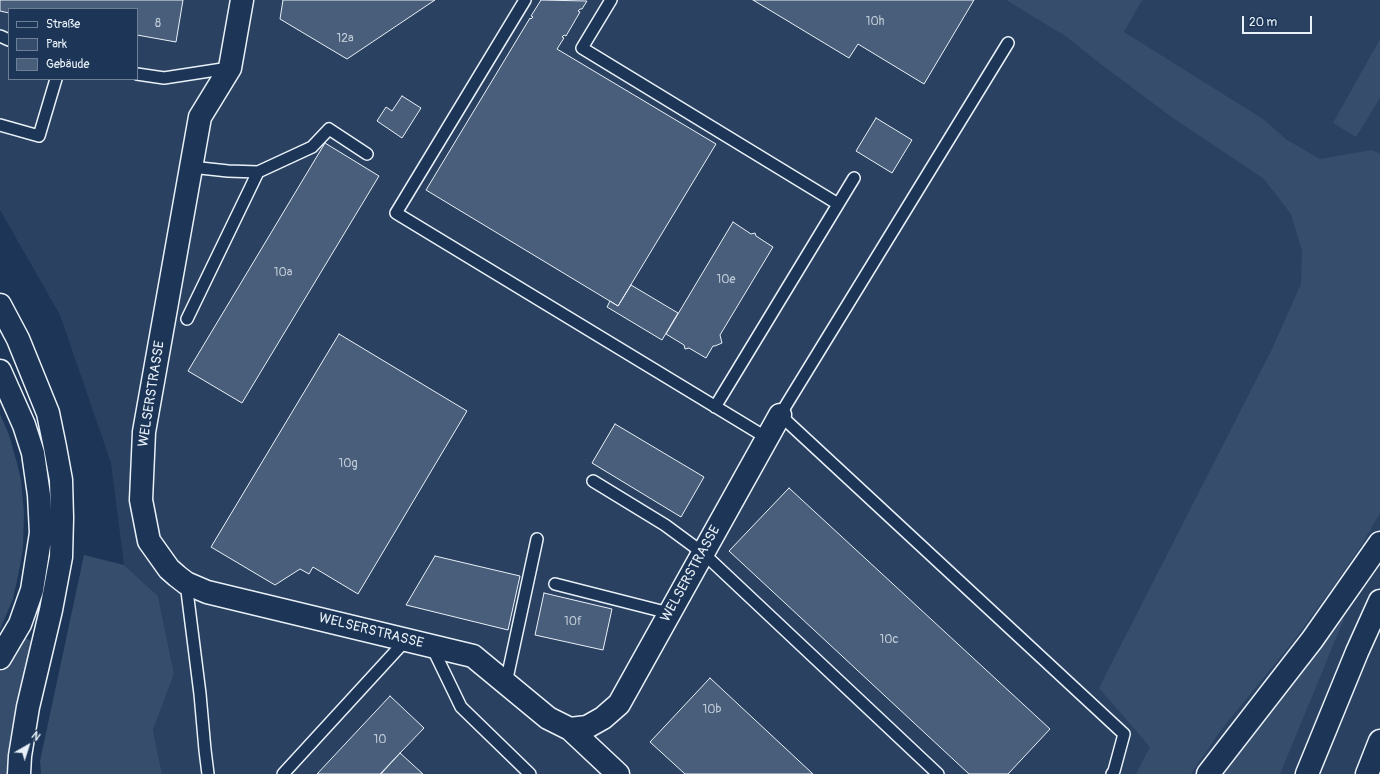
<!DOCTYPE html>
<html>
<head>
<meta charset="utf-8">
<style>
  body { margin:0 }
  #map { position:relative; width:1380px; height:774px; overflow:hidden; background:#1d3557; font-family:Pangolin,sans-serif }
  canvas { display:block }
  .legend { position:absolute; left:8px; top:8px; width:130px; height:72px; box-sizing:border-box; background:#1d3557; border:1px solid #6e8097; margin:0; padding:5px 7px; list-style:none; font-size:12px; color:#e8f1f8 }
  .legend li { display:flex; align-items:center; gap:8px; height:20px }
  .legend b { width:20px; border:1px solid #6e8097 }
  .north { position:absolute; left:8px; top:726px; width:40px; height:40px; -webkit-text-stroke:3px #1d3557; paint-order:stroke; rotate:39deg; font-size:11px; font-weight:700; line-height:16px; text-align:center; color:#e8f1f8 }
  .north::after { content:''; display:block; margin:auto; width:14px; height:18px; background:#e8f1f8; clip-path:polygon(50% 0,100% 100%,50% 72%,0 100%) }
  .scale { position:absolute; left:1242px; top:16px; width:70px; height:18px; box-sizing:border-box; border:2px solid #e8f1f8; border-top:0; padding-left:5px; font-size:12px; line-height:14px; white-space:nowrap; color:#e8f1f8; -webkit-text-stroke:3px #1d3557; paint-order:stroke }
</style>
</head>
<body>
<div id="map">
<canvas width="1380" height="774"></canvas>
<ul class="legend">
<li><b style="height:5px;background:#1d3557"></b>Straße</li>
<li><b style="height:11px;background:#374d6c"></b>Park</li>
<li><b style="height:11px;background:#495e7a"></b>Gebäude</li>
</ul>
<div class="north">N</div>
<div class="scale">20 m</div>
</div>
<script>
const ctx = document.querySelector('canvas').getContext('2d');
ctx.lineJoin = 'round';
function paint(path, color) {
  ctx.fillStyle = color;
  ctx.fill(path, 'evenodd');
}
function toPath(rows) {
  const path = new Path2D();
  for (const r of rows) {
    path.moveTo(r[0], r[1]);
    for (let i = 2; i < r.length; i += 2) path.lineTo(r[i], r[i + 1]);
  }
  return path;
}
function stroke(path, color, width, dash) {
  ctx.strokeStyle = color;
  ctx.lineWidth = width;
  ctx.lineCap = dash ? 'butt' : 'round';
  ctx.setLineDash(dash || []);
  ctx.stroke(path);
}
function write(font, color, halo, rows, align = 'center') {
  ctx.font = font + ' Pangolin,sans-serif';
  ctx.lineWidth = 3.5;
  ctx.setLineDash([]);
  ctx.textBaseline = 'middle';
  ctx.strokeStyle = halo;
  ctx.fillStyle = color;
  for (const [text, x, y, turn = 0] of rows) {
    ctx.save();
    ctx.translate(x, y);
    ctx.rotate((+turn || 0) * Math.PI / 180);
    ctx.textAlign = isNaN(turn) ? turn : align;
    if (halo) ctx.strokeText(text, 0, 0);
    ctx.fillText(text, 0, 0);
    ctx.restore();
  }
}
const built = toPath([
  [0,0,1380,0,1380,774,162,774,153,730,174,674,158,596,124,565,111,463,60,315,0,210],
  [9,9,137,9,137,79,9,79]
]);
const green = toPath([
  [1006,0,1142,0,1124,32,1263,119,1287,140,1320,159,1372,150,1380,154,1380,513,1361,546,1337,581,1292,643,1221,730,1191,774,1136,774,1150,747,1099,688,1273,347,1301,284,1302,251,1291,214,1264,179,1170,116,1094,59,1067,37],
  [1380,39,1380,98,1356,137,1333,123],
  [0,414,9,435,17,463,21,480,24,513,23,548,19,571,13,599,0,630],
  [84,555,124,565,158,596,174,674,153,730,162,774,41,774,40,761],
  [1341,617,1344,619,1280,774,1219,774],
  [23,637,37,643,10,774,0,774,0,672,10,659]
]);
const building = toPath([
  [0,0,183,0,176,42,137,35,137,9,9,9,9,13,0,11,0,0],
  [283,0,435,0,347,59,280,19,283,0],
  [541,0,587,1,582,9,580,9,578,11,580,12,566,36,564,35,562,37,564,38,557,49,716,144,618,306,426,190,530,18,531,19,533,17,531,16,541,0],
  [753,0,974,0,924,84,858,44,849,58,753,0],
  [402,96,421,108,402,138,377,121,386,107,392,111,402,96],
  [876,118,912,140,892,173,856,151,876,118],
  [325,143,379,176,242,403,188,371,325,143],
  [733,222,751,234,755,233,756,236,773,247,720,335,722,343,715,346,713,346,706,358,689,348,685,349,684,345,666,334,733,222],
  [631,285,678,313,662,340,607,307,610,301,618,306,631,285],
  [339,334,467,411,358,594,313,567,309,574,300,569,275,585,211,547,339,334],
  [615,424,704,477,681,517,592,463,615,424],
  [789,488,1050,729,1008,774,969,774,729,551,789,488],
  [435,556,520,576,508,630,406,605,435,556],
  [544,593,612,609,603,650,535,635,544,593],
  [710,678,813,774,685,774,650,742,710,678],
  [390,696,424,728,380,774,317,774,390,696],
  [400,753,423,774,381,774,400,753]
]);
const service = toPath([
  [525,0,396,213,767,438],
  [611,0,582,48,838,204],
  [0,36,9,40],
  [1008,43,780,415,1124,734,1114,771,1112,774],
  [137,74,164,78,229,68],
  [0,125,39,136,56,79],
  [191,167,228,171,258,172,312,147,329,129,367,154],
  [187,319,258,172],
  [715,407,854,178],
  [593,481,665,525,703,553,938,774],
  [186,583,200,694,205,750,208,774],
  [555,584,669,613],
  [432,647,461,707,530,774],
  [506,683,537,539],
  [283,774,406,640]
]);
const minor = toPath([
  [242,0,230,68,200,117,144,432,141,500,149,541,169,569,177,576,186,583,207,592,473,656,548,718,570,729,587,727,603,718,619,704,780,415],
  [570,729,618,774]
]);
const motorway = toPath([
  [0,305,18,339,48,413,55,447,61,480,62,518,61,557,51,610,28,707,20,756,19,774],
  [0,371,24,425,33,453,39,495,41,533,32,590,20,624,0,658],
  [1208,774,1312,640,1380,543],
  [1307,774,1357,652,1380,601],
  [1367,774,1380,741]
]);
const numberNames = [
  ["10h",875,22],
  ["8",158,24],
  ["12a",345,39],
  ["10a",283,273],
  ["10e",726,280],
  ["10g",348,464],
  ["10f",573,622],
  ["10c",889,640],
  ["10b",712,710],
  ["10",380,740]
];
const streetNames = [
  ["WELSERSTRASSE",152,394,-81],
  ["WELSERSTRASSE",691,574,-61],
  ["WELSERSTRASSE",371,631,14]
];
paint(built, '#2a4162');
paint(green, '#374d6c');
paint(building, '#495e7a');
stroke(building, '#e8f1f8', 1);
stroke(service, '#e8f1f8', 14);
stroke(minor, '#e8f1f8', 25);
stroke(motorway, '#e8f1f8', 25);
stroke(service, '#1d3557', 11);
stroke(minor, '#1d3557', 22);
stroke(motorway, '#1d3557', 22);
write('12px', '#c0ccd8', null, numberNames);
write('14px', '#e8f1f8', '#1d3557', streetNames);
</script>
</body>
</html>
